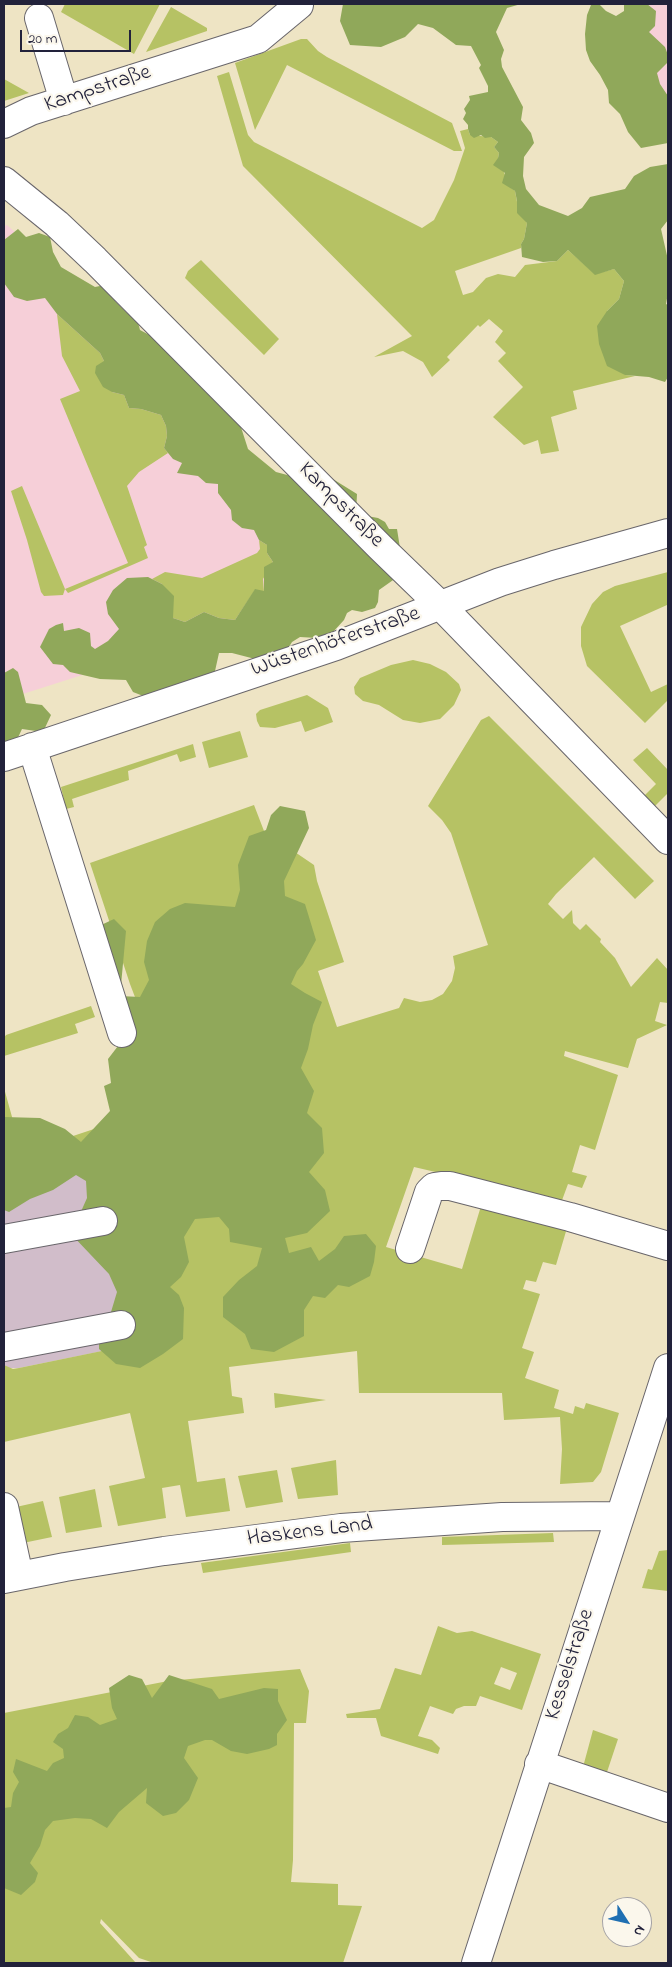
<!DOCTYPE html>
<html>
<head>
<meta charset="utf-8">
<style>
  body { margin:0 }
  #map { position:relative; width:672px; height:1967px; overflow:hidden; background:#eee4c4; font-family:"Indie Flower",sans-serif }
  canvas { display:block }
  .frame { position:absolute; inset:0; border:5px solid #22223b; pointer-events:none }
  .north { position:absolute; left:602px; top:1897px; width:50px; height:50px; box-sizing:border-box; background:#fbf7ec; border:1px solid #a4a2a5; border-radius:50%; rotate:125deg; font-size:14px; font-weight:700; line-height:20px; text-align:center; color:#22223b }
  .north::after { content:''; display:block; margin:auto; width:18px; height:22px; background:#1f6fb2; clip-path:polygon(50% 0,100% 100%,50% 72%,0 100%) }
  .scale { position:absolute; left:20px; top:30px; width:111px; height:22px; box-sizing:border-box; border:2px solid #22223b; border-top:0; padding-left:6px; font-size:15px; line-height:18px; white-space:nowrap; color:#22223b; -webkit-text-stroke:4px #fbf7ec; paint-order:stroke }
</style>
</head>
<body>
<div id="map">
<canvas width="672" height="1967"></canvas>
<div class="frame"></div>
<div class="north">N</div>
<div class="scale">20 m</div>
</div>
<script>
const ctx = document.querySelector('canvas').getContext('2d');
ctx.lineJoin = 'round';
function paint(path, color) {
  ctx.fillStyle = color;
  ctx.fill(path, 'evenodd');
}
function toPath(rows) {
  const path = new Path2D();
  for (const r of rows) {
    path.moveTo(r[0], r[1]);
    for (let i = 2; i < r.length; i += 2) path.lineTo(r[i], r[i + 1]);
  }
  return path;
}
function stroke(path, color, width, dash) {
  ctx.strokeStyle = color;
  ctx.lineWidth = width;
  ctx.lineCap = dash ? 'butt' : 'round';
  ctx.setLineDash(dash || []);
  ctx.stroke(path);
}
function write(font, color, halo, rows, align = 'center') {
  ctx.font = font + ' "Indie Flower",sans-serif';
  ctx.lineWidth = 4.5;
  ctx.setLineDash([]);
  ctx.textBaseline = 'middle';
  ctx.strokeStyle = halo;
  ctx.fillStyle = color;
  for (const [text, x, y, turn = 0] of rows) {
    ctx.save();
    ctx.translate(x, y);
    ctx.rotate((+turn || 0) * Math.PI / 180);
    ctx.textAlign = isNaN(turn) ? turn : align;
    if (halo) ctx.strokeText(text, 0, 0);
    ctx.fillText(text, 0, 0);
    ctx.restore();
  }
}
const built = toPath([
  [632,4,668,4,668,136],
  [7,225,40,254,257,473,305,604,4,700,4,226]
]);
const industrial = toPath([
  [97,1164,132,1345,19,1368,9,1368,4,1365,4,1182]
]);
const green = toPath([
  [65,4,160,4,134,54,61,12],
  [171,7,207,28,207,31,146,52],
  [301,39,307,39,318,51,327,57,452,123,462,151,454,151,287,65,255,130,235,63],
  [229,72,248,135,254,142,422,228,434,220,454,180,465,148,460,131,468,129,470,135,491,137,498,142,494,147,499,153,498,158,510,187,515,191,518,207,527,223,524,239,521,244,521,248,455,271,463,295,473,292,486,278,498,274,515,277,525,265,557,261,568,250,595,274,614,269,624,281,619,299,607,311,625,375,635,376,573,391,577,409,551,417,559,451,541,454,538,440,524,445,493,417,523,387,498,361,506,353,495,342,503,331,489,319,480,327,478,325,447,357,450,360,432,377,423,362,403,351,374,357,412,336,243,166,217,76],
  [4,79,29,93,4,101],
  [201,260,279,339,264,355,185,278,188,271],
  [57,314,100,353,104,361,112,392,124,395,129,408,141,409,161,415,166,426,167,436,164,448,168,453,139,472,127,486,147,545,144,547,148,558,68,593,65,589,63,595,44,596,41,592,27,540,11,491,22,486,65,589,128,563,60,399,80,391,62,356],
  [259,540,267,545,267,553,273,562,263,579,264,592,255,590,235,620,219,618,204,612,185,622,173,618,162,584,152,579,165,572,202,578,257,553,260,549],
  [668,572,668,606,667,605,620,626,651,692,668,684,668,700,645,723,587,666,581,646,581,627,592,604,603,592,615,586],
  [413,660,430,664,446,672,459,684,461,690,454,705,440,719,420,723,403,720,379,705,363,701,355,694,354,687,360,678,391,665],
  [307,695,328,708,333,722,305,732,301,721,275,728,260,727,257,721,256,714,260,710],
  [489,716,654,881,635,899,594,857,556,894,548,904,563,919,572,910,573,923,580,930,586,924,601,939,600,942,615,958,631,987,657,958,668,970,668,1003,660,1002,655,1021,667,1025,637,1039,628,1068,565,1051,564,1056,618,1075,595,1150,580,1145,572,1172,587,1176,582,1188,568,1184,561,1203,505,1188,414,1167,386,1247,462,1269,481,1206,567,1228,556,1265,543,1262,536,1282,526,1280,523,1289,540,1294,522,1348,534,1352,525,1378,559,1390,554,1408,573,1414,575,1406,584,1409,586,1403,619,1413,601,1472,593,1482,560,1484,562,1449,560,1417,504,1420,502,1393,359,1393,357,1351,229,1367,232,1396,242,1398,244,1413,188,1421,197,1482,225,1478,230,1511,186,1517,180,1485,162,1488,166,1518,118,1526,109,1486,145,1478,130,1413,4,1442,4,1365,13,1369,19,1368,131,1345,97,1165,4,1182,4,1088,22,1153,175,1102,130,984,90,863,254,805,264,831,314,865,317,881,344,962,318,971,337,1027,399,1008,404,998,420,1002,432,1000,443,994,452,981,455,968,453,956,488,945,451,833,442,820,428,806,481,720],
  [240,731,248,757,209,768,202,742],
  [193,744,196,757,180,762,177,754,128,771,129,780,72,799,74,807,66,809,61,787],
  [647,748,668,770,668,793,650,811,640,800,656,784,633,760],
  [91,1006,95,1017,75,1024,78,1033,4,1056,4,1038,6,1035],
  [274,1393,326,1400,275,1408],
  [336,1460,338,1495,298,1499,291,1468],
  [277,1470,283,1502,246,1508,238,1476],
  [95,1489,102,1527,66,1533,59,1497],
  [43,1501,52,1537,23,1543,16,1507],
  [553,1533,554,1542,442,1545,442,1537],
  [350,1543,351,1552,203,1573,201,1563],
  [668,1550,668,1591,642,1588,648,1569,652,1570,659,1551],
  [438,1626,457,1633,472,1631,541,1654,522,1710,480,1696,476,1706,464,1706,456,1709,453,1714,430,1706,418,1736,432,1740,440,1748,438,1754,381,1736,376,1718,347,1718,346,1714,380,1709,395,1668,421,1675],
  [501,1667,517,1673,510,1690,494,1684],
  [300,1669,309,1691,306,1723,294,1723,293,1860,291,1882,338,1884,338,1905,362,1906,343,1963,154,1963,139,1958,101,1919,100,1923,136,1963,4,1963,4,1713,168,1681],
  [593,1730,618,1739,605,1778,583,1767]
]);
const forest = toPath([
  [343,4,521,4,507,8,496,32,504,50,501,59,502,67,523,107,521,120,531,133,534,143,524,157,523,176,526,189,539,205,568,216,582,208,590,197,625,189,634,176,650,167,668,164,668,220,661,229,668,260,668,293,666,304,668,305,668,377,665,382,649,377,625,375,607,366,599,344,597,326,607,311,619,299,624,281,614,269,595,275,568,250,557,261,543,262,522,257,521,244,524,239,527,223,517,213,517,201,515,191,502,183,505,173,493,165,498,158,499,153,494,147,498,142,491,137,485,138,481,135,474,138,470,135,468,129,468,125,463,119,466,113,464,109,470,100,469,96,488,92,488,86,479,68,481,65,471,46,456,45,433,28,418,24,405,37,381,47,350,45,340,21],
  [591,5,599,4,606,11,616,16,624,11,624,4,647,4,656,11,655,26,649,32,665,47,668,55,668,62,657,73,660,84,668,96,668,143,641,148,628,132,620,114,609,103,608,90,600,75,590,61,586,50,585,34,587,15],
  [18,229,26,237,39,233,50,237,53,252,61,267,95,287,100,286,105,283,114,292,115,301,127,313,137,319,140,330,155,338,238,418,248,449,276,472,291,476,328,476,357,494,356,514,378,518,385,522,389,529,397,529,400,548,396,578,379,590,378,602,375,608,362,612,352,610,347,613,344,620,333,632,317,638,300,637,292,642,287,650,259,660,232,653,219,653,215,671,201,682,172,693,161,689,151,699,133,692,126,680,100,679,70,672,63,665,53,664,40,647,49,629,56,625,63,623,64,631,79,628,90,633,91,646,95,649,108,641,119,629,108,614,106,602,113,590,127,578,148,577,162,584,174,596,173,618,185,622,204,612,219,618,235,620,255,589,264,591,264,567,273,562,267,553,267,545,259,540,254,530,242,528,232,520,231,510,218,493,218,484,206,483,198,476,177,473,182,463,173,459,164,448,167,436,166,426,161,415,141,409,129,408,124,395,112,392,103,387,95,373,96,366,104,361,100,353,57,314,45,298,27,301,14,297,4,283,4,240],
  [13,668,18,672,26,703,42,705,51,715,43,732,22,729,4,767,4,673],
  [280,806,305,811,309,828,284,881,285,896,305,904,316,940,303,964,297,971,291,984,305,993,322,1002,313,1025,308,1049,301,1068,314,1091,307,1113,322,1128,324,1153,309,1172,325,1190,330,1211,307,1233,285,1238,289,1253,311,1247,319,1261,335,1249,344,1236,366,1234,376,1246,374,1262,370,1276,349,1287,338,1285,325,1298,313,1296,304,1310,304,1336,274,1352,251,1349,245,1334,223,1317,223,1297,239,1280,257,1266,262,1248,230,1242,229,1229,219,1217,195,1219,184,1237,189,1262,181,1277,170,1287,179,1295,184,1308,183,1339,163,1354,140,1368,116,1364,99,1349,99,1329,111,1312,117,1292,109,1274,71,1234,87,1198,86,1181,76,1175,53,1190,30,1199,9,1212,4,1210,4,1117,40,1118,65,1129,81,1142,110,1111,104,1086,111,1083,108,1059,118,1046,99,926,114,919,126,931,120,996,140,997,149,980,144,962,147,941,155,922,170,909,185,903,235,907,240,890,238,865,249,836,266,830,271,815],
  [129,1675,142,1679,152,1698,169,1675,212,1689,219,1699,264,1688,278,1689,278,1701,287,1720,277,1734,277,1745,269,1749,247,1754,231,1751,212,1740,205,1740,188,1746,184,1758,198,1778,189,1800,176,1813,163,1816,146,1803,147,1788,119,1812,107,1828,91,1819,75,1818,53,1821,45,1830,40,1846,30,1863,38,1873,35,1882,21,1895,4,1888,4,1808,11,1807,13,1793,19,1782,13,1772,16,1759,47,1771,53,1763,64,1758,63,1749,53,1742,58,1734,68,1728,75,1715,88,1717,100,1725,117,1719,112,1708,109,1688]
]);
const minor = toPath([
  [39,18,64,101],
  [4,124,31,111,258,39,299,5],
  [4,181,57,224,95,260,380,547,441,606,668,840],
  [32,747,122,1033],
  [4,757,336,646,500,582,554,565,668,533],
  [4,1239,103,1221],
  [410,1249,429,1192,434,1187,441,1186,450,1186,570,1217,668,1246],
  [4,1347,121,1325],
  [4,1507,19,1576],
  [4,1579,65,1567,164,1551,341,1528,502,1517,620,1516],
  [539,1764,668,1808],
  [476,1963,668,1368]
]);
const streetNames = [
  ["Kampstraße",98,90,-18],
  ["Kampstraße",340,506,45],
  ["Wüstenhöferstraße",336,643,-19],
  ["Haskens Land",310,1533,-7],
  ["Kesselstraße",571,1665,-72]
];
paint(built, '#f6cfd8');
paint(industrial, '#d1bdca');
paint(green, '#b6c264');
paint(forest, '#90a85a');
stroke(minor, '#69666b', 30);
stroke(minor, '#fff', 28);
write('22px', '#22223b', '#fbf7ec', streetNames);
</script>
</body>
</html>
